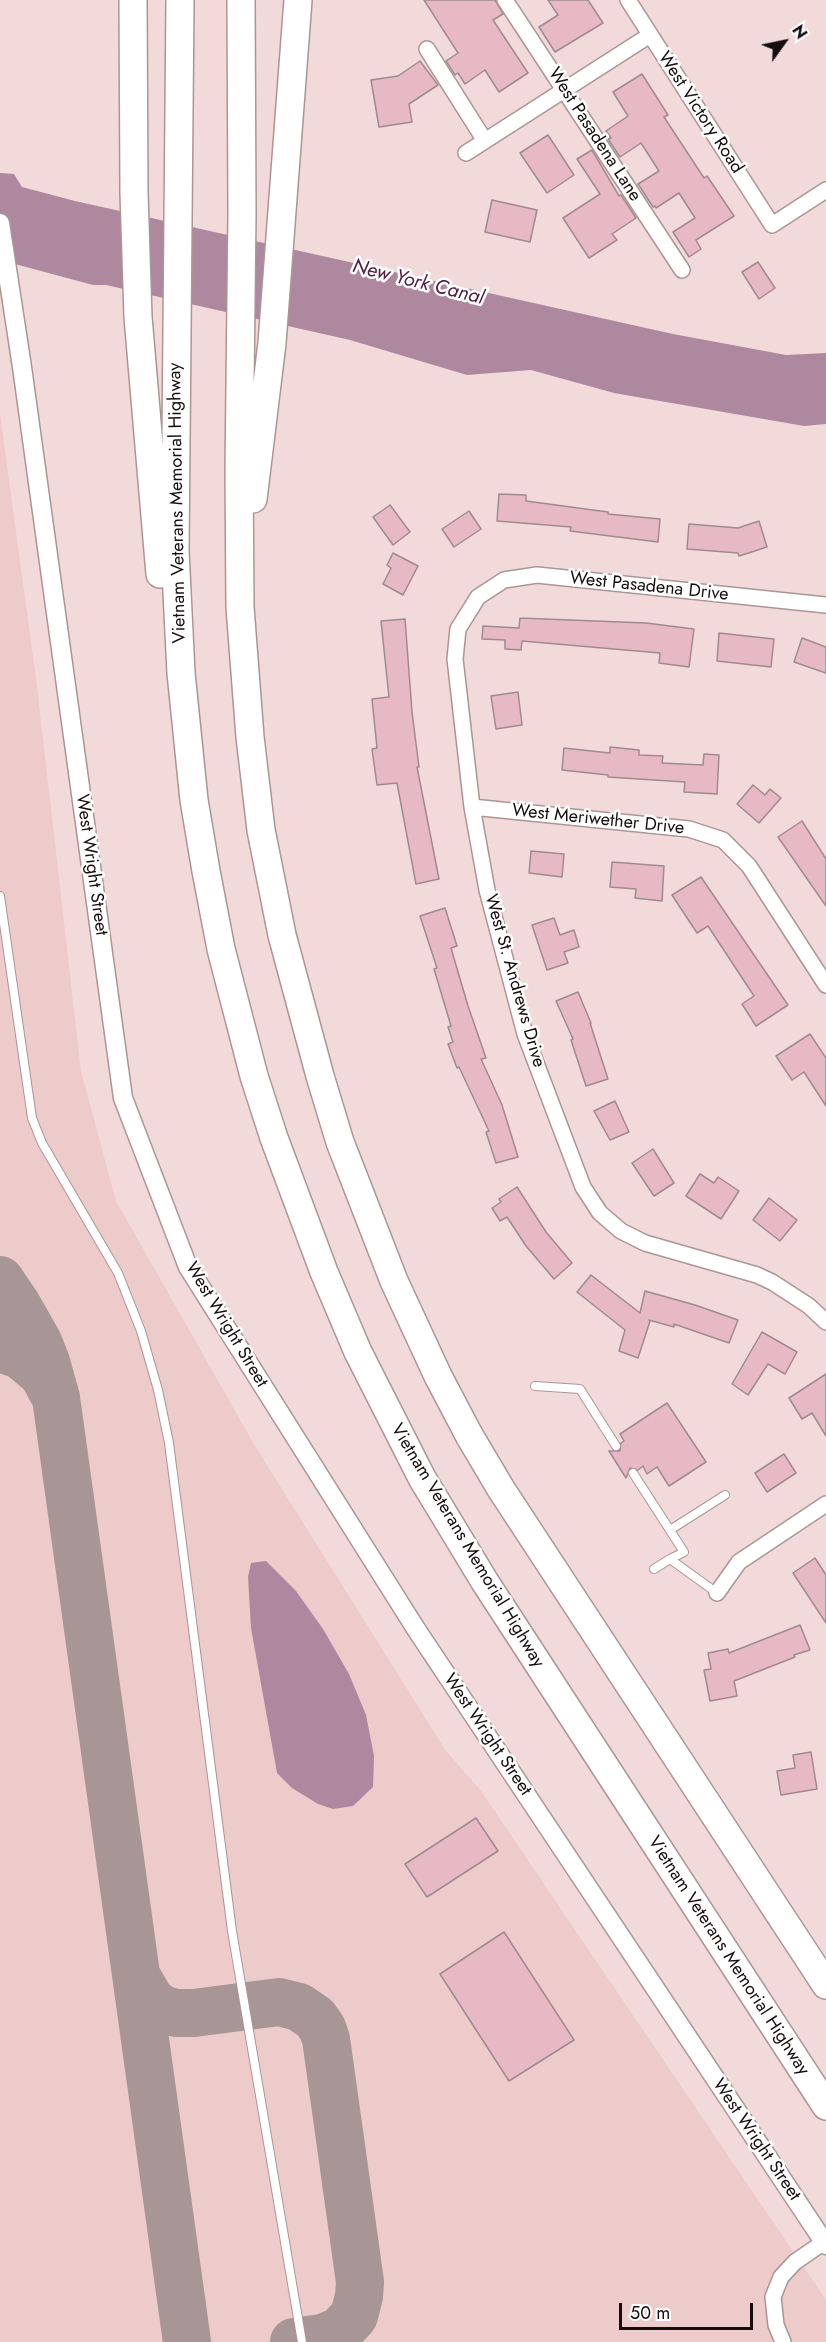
<!DOCTYPE html>
<html>
<head>
<meta charset="utf-8">
<style>
  body { margin:0 }
  #map { position:relative; width:826px; height:2342px; overflow:hidden; background:#f3dada; font-family:Jost,sans-serif }
  canvas { display:block }
  .north { position:absolute; left:754px; top:12px; width:60px; height:60px; -webkit-text-stroke:4px #fff; paint-order:stroke; rotate:57deg; font-size:16px; font-weight:700; line-height:24px; text-align:center; color:#160e0e }
  .north::after { content:''; display:block; margin:auto; width:21px; height:27px; background:#160e0e; clip-path:polygon(50% 0,100% 100%,50% 72%,0 100%) }
  .scale { position:absolute; left:619px; top:2303px; width:134px; height:27px; box-sizing:border-box; border:3px solid #160e0e; border-top:0; padding-left:8px; font-size:18px; line-height:21px; white-space:nowrap; color:#160e0e; -webkit-text-stroke:4px #fff; paint-order:stroke }
</style>
</head>
<body>
<div id="map">
<canvas width="826" height="2342"></canvas>
<div class="north">N</div>
<div class="scale">50 m</div>
</div>
<script>
const ctx = document.querySelector('canvas').getContext('2d');
ctx.lineJoin = 'round';
function paint(path, color) {
  ctx.fillStyle = color;
  ctx.fill(path, 'evenodd');
}
function toPath(rows) {
  const path = new Path2D();
  for (const r of rows) {
    path.moveTo(r[0], r[1]);
    for (let i = 2; i < r.length; i += 2) path.lineTo(r[i], r[i + 1]);
  }
  return path;
}
function stroke(path, color, width, dash) {
  ctx.strokeStyle = color;
  ctx.lineWidth = width;
  ctx.lineCap = dash ? 'butt' : 'round';
  ctx.setLineDash(dash || []);
  ctx.stroke(path);
}
function write(font, color, halo, rows, align = 'center') {
  ctx.font = font + ' Jost,sans-serif';
  ctx.lineWidth = 5;
  ctx.setLineDash([]);
  ctx.textBaseline = 'middle';
  ctx.strokeStyle = halo;
  ctx.fillStyle = color;
  for (const [text, x, y, turn = 0] of rows) {
    ctx.save();
    ctx.translate(x, y);
    ctx.rotate((+turn || 0) * Math.PI / 180);
    ctx.textAlign = isNaN(turn) ? turn : align;
    if (halo) ctx.strokeText(text, 0, 0);
    ctx.fillText(text, 0, 0);
    ctx.restore();
  }
}
const built = toPath([
  [0,414,37,686,81,1071,116,1201,255,1446,446,1751,481,1791,826,2300,826,2342,0,2342]
]);
const water = toPath([
  [0,173,14,174,22,187,75,201,673,334,786,355,826,353,826,424,804,426,614,393,531,370,467,375,350,340,106,285,93,285,0,260],
  [266,1561,296,1591,323,1629,349,1674,366,1715,374,1756,373,1787,353,1806,333,1809,318,1804,292,1788,277,1773,251,1628,248,1577,251,1563]
]);
const taxiway = toPath([
  [0,1280,17,1305,38,1342,46,1362,56,1398,187,2342],
  [0,1348,20,1355,31,1364,43,1374,52,1391],
  [137,1977,151,2001,162,2009,176,2013,194,2013,279,2002,299,2007,315,2018,322,2028,326,2039,360,2282,359,2296,354,2316,340,2331,322,2338,294,2342]
]);
const building = toPath([
  [424,0,495,0,503,14,493,20,528,73,499,92,485,70,465,84,458,73,455,75,446,61,458,53,424,0],
  [548,0,588,0,603,23,555,52,539,27,558,15,548,0],
  [420,61,438,85,409,104,412,122,379,127,371,80,398,76,420,61],
  [642,74,668,115,664,117,704,178,707,176,734,216,696,240,701,249,689,257,673,232,695,218,679,193,656,208,655,206,653,207,638,184,659,171,641,143,620,157,608,139,611,138,606,131,628,116,613,92,642,74],
  [548,135,574,175,547,193,520,153,548,135],
  [592,150,619,196,621,195,636,218,612,234,617,240,589,258,563,218,600,194,577,159,592,150],
  [492,200,537,210,530,242,485,232,492,200],
  [758,262,775,288,759,299,742,272,758,262],
  [499,494,526,495,526,501,608,512,608,514,660,519,658,542,570,531,571,527,497,521,499,494],
  [390,505,410,532,393,545,373,517,390,505],
  [469,511,481,529,454,547,442,529,469,511],
  [759,521,767,547,739,556,738,553,687,549,689,524,738,528,759,521],
  [393,553,418,566,403,595,383,584,391,568,387,565,393,553],
  [520,618,646,623,694,629,689,667,659,663,660,653,522,641,521,650,505,649,505,640,482,639,483,626,519,628,520,618],
  [405,619,412,712,419,767,417,767,439,879,416,884,397,783,377,785,372,749,377,748,372,699,389,697,381,621,405,619],
  [719,633,774,639,771,667,717,661,719,633],
  [802,638,826,647,826,673,794,662,802,638],
  [518,692,522,725,496,729,491,696,518,692],
  [610,747,639,750,639,755,663,756,662,763,703,765,704,754,719,755,717,794,684,792,685,782,608,777,608,775,562,770,564,748,610,753,610,747],
  [753,785,765,795,770,789,781,798,759,823,737,804,753,785],
  [802,821,826,859,826,906,778,837,802,821],
  [531,851,564,854,562,877,529,873,531,851],
  [612,862,664,866,662,901,635,898,636,889,610,887,612,862],
  [701,877,788,1005,756,1026,742,1004,754,996,708,926,697,933,672,895,701,877],
  [445,908,457,946,451,948,468,1006,486,1058,481,1059,502,1105,518,1157,496,1163,486,1132,489,1131,459,1067,457,1068,448,1044,453,1042,448,1027,451,1026,434,969,437,968,420,916,445,908],
  [554,918,560,935,574,930,579,947,564,952,568,963,547,970,532,925,554,918],
  [578,992,591,1023,590,1023,608,1079,586,1086,571,1040,573,1039,556,1001,578,992],
  [810,1034,826,1058,826,1106,804,1072,792,1080,776,1056,810,1034],
  [615,1101,629,1132,610,1140,594,1111,615,1101],
  [653,1149,674,1183,654,1196,632,1163,653,1149],
  [700,1174,714,1183,718,1177,739,1191,721,1219,686,1196,700,1174],
  [517,1187,546,1232,572,1263,554,1279,526,1246,507,1217,500,1221,492,1208,501,1202,499,1199,517,1187],
  [769,1198,797,1220,780,1241,753,1220,769,1198],
  [591,1275,640,1313,645,1291,695,1305,738,1320,729,1343,674,1324,674,1327,649,1320,650,1321,638,1358,619,1351,625,1330,577,1292,591,1275],
  [762,1332,797,1352,785,1374,768,1364,748,1395,732,1384,762,1332],
  [826,1374,826,1436,812,1413,802,1419,789,1398,826,1374],
  [667,1403,706,1462,669,1486,657,1467,647,1474,643,1466,638,1470,630,1468,626,1478,609,1451,620,1451,621,1443,624,1441,620,1434,667,1403],
  [784,1454,796,1473,767,1492,755,1473,784,1454],
  [815,1558,826,1575,826,1623,793,1573,815,1558],
  [800,1625,810,1650,794,1655,795,1657,734,1681,737,1696,710,1701,704,1670,711,1669,708,1653,728,1649,729,1653,800,1625],
  [811,1752,817,1789,781,1795,777,1771,795,1768,793,1755,811,1752],
  [476,1818,498,1851,427,1897,405,1864,476,1818],
  [504,1932,574,2040,509,2081,440,1974,504,1932]
]);
const service = toPath([
  [0,896,32,1118,42,1143,118,1273,141,1331,158,1390,169,1443,232,1931,302,2342],
  [535,1386,580,1389,616,1446],
  [633,1473,684,1552,670,1559,717,1593],
  [670,1530,725,1495],
  [654,1569,670,1559]
]);
const minor = toPath([
  [505,0,682,270],
  [628,0,772,225,826,190],
  [427,49,485,141],
  [466,153,650,35],
  [826,605,537,575,504,580,478,597,458,629,455,659,472,807,487,890,525,1034,583,1187,600,1213,621,1231,645,1243,757,1275,772,1282,809,1306,826,1322],
  [472,807,689,829,723,840,749,866,826,985],
  [717,1593,739,1562,826,1504],
  [783,2342,776,2325,773,2297,781,2277,795,2262,824,2242]
]);
const tertiary = toPath([
  [0,223,22,367,123,1098,188,1267,416,1629,826,2245]
]);
const motorway = toPath([
  [133,0,134,193,138,317,160,574],
  [180,0,175,551,181,673,194,800,206,871,221,949,254,1076,274,1138,324,1272,358,1352,422,1478,485,1582,826,2106],
  [241,0,242,213,239,471,240,607,250,737,261,830,282,935,320,1076,340,1142,394,1281,438,1376,469,1435,501,1489,826,1985],
  [253,499,272,343,298,0]
]);
const streetNames = [
  ["West Victory Road",700,113,57],
  ["West Pasadena Lane",594,135,57],
  ["Vietnam Veterans Memorial Highway",178,503,-91],
  ["West Pasadena Drive",649,587,6],
  ["West Meriwether Drive",598,820,6],
  ["West Wright Street",91,865,82],
  ["West St. Andrews Drive",514,981,74],
  ["West Wright Street",226,1325,59],
  ["Vietnam Veterans Memorial Highway",467,1546,59],
  ["West Wright Street",487,1735,56],
  ["Vietnam Veterans Memorial Highway",728,1956,57],
  ["West Wright Street",756,2140,56]
];
const waterNames = [
  ["New York Canal",418,283,14]
];
paint(built, '#eccbca');
paint(water, '#ae889e');
stroke(taxiway, '#a89595', 48);
paint(building, '#e7b9c5');
stroke(building, '#a08a90', 1.5);
stroke(service, '#ac9595', 10);
stroke(minor, '#ac9595', 18);
stroke(tertiary, '#ac9595', 21);
stroke(motorway, '#ac9595', 30);
stroke(service, '#fff', 8);
stroke(minor, '#fff', 15);
stroke(tertiary, '#fff', 18);
stroke(motorway, '#fff', 27);
write('18px', '#160e0e', '#fff', streetNames);
write('italic 20px', '#522141', '#fff', waterNames);
</script>
</body>
</html>
